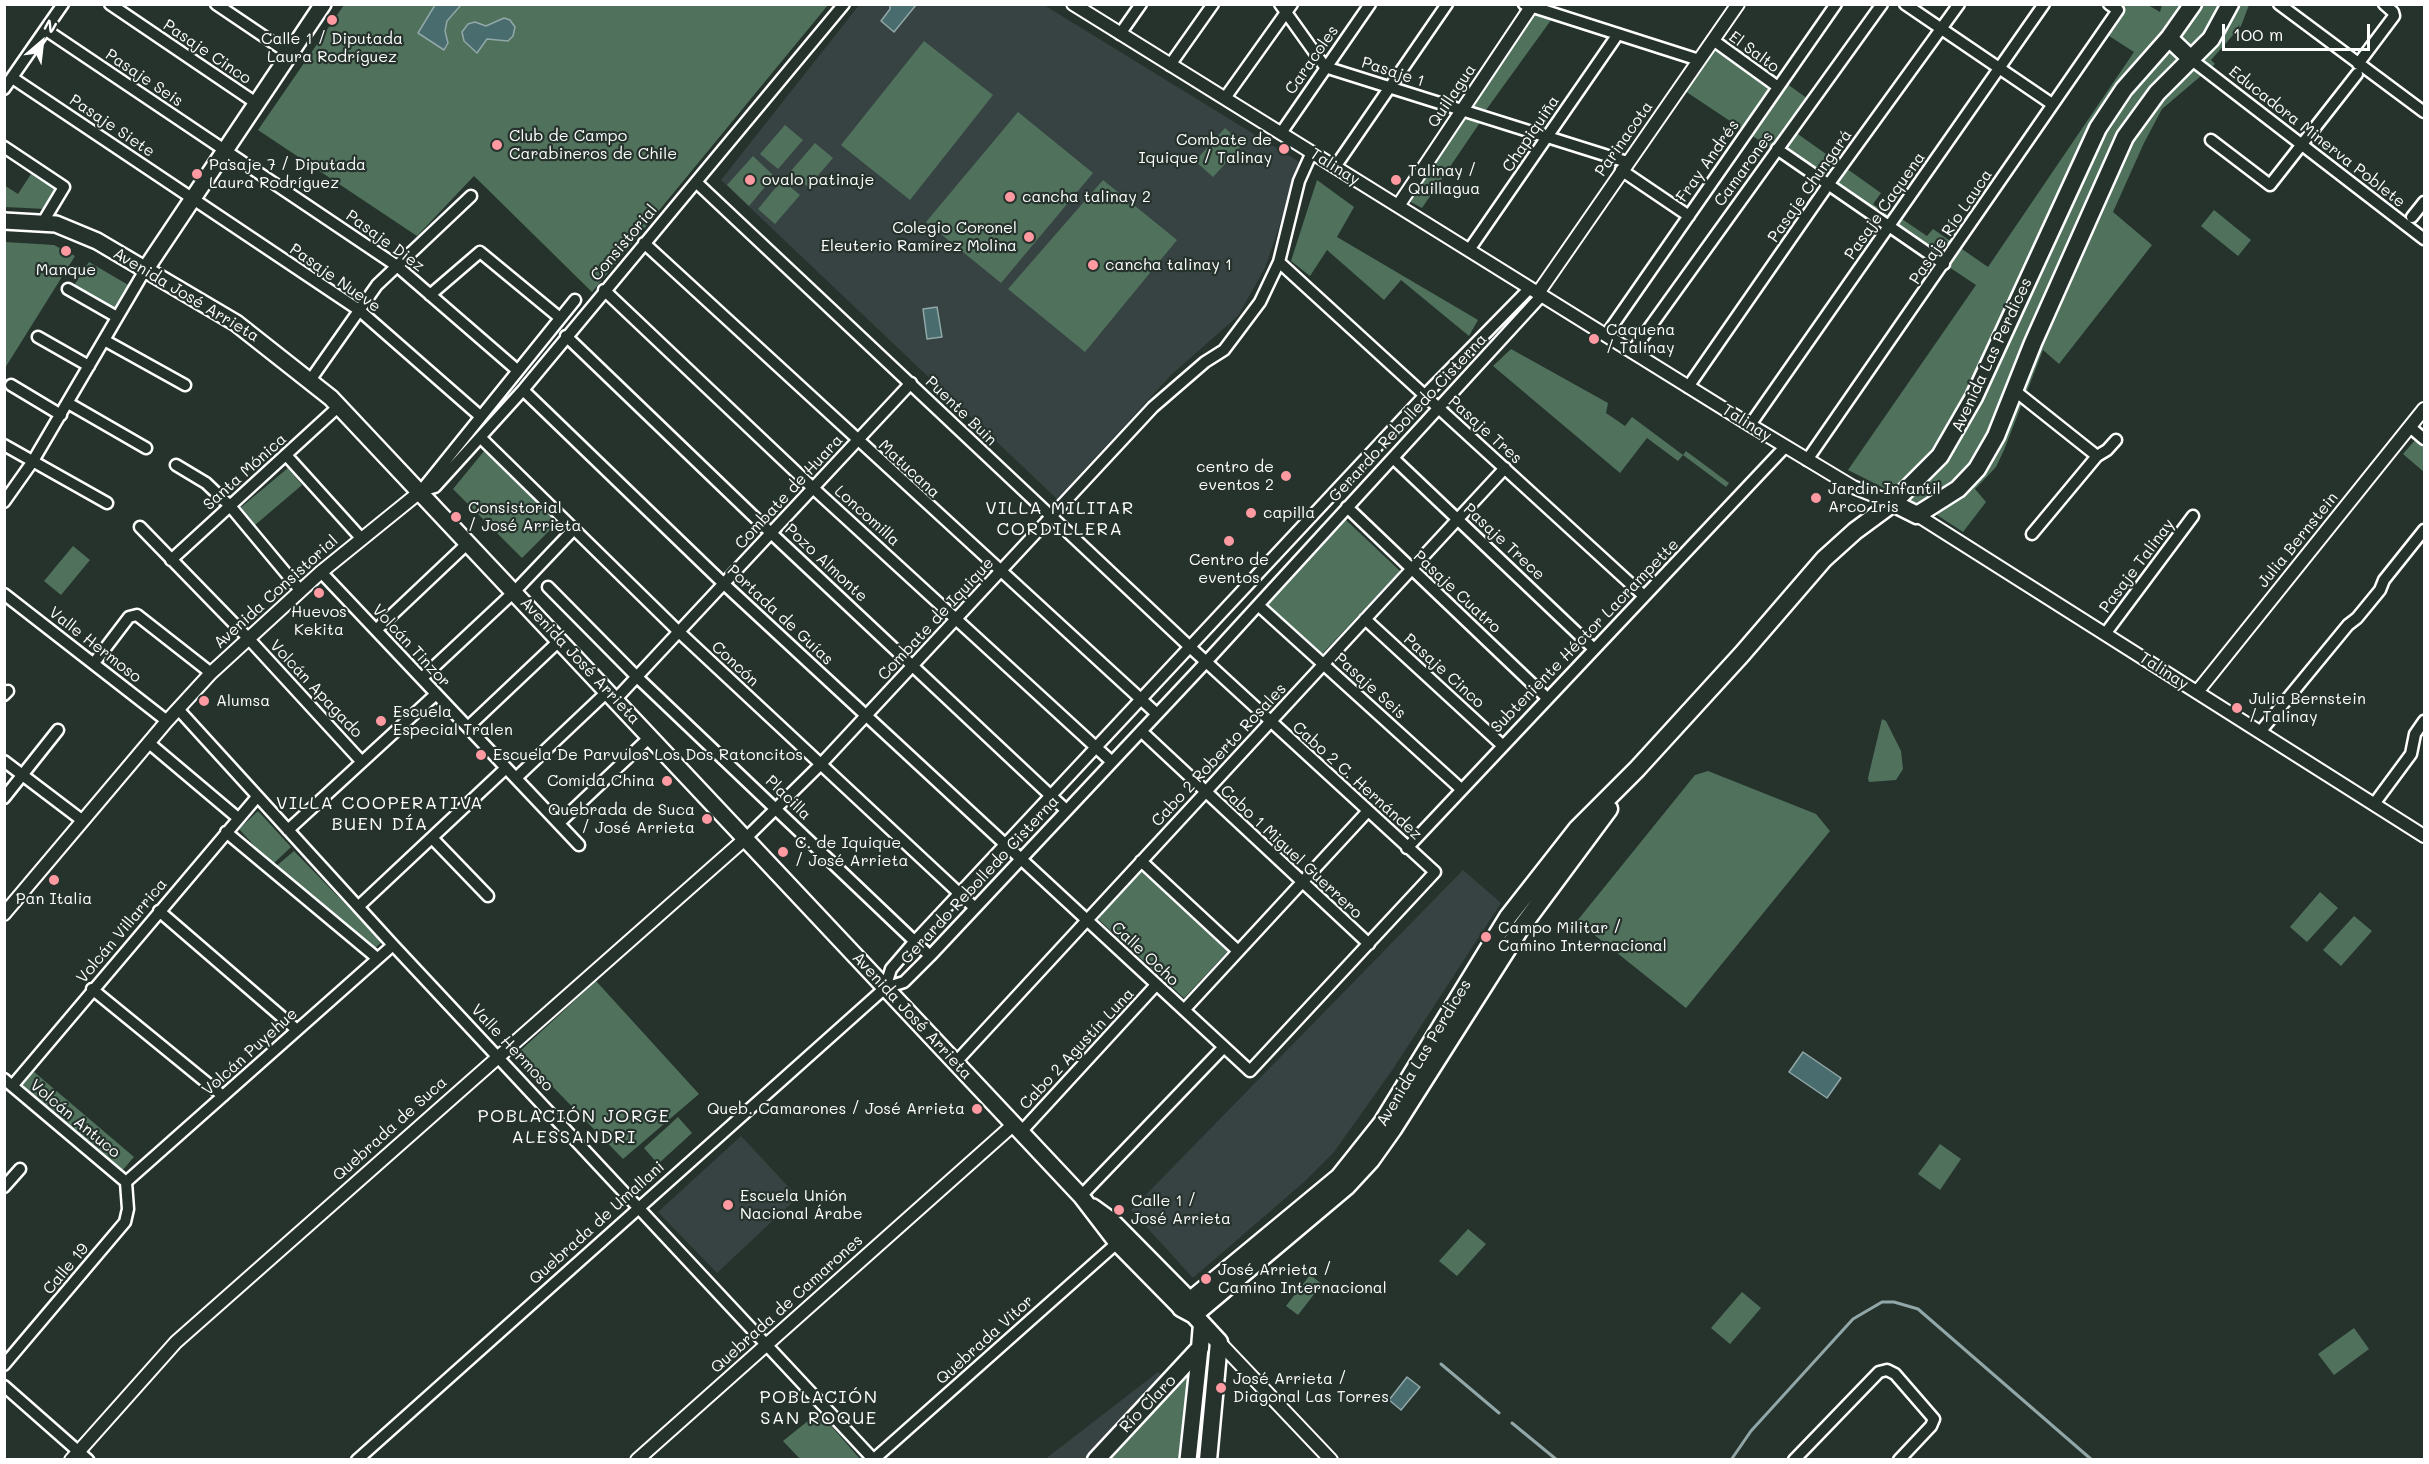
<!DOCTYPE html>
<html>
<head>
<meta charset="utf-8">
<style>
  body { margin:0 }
  #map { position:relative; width:2429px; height:1464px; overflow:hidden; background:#26332d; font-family:Mali,sans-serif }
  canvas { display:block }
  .frame { position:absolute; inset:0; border:6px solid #fff; pointer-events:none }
  .north { position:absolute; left:12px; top:12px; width:60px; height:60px; -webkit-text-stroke:4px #26332d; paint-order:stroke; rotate:28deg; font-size:16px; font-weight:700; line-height:24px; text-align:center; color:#fff }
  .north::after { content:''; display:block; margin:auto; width:21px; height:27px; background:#fff; clip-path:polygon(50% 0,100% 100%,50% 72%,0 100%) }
  .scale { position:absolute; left:2222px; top:24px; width:148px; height:27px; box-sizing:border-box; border:3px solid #fff; border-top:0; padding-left:8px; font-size:18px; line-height:21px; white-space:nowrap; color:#fff; -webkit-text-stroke:4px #26332d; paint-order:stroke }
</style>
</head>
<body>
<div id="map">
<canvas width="2429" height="1464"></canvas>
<div class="frame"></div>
<div class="north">N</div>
<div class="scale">100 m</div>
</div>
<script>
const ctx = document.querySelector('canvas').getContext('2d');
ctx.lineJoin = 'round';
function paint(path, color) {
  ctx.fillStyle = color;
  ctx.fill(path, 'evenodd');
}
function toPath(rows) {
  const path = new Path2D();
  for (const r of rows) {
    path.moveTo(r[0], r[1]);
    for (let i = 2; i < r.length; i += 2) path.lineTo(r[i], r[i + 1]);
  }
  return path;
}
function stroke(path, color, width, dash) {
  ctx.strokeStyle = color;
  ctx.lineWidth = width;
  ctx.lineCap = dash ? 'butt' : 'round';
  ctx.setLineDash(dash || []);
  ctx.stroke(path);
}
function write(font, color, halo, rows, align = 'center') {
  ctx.font = font + ' Mali,sans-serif';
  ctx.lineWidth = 4.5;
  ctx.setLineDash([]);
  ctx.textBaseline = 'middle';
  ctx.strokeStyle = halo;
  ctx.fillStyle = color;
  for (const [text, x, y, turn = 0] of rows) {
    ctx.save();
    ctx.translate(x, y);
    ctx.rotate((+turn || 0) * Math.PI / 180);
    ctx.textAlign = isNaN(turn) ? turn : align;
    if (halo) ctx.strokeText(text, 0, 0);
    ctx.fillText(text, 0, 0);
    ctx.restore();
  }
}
const built = toPath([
  [860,4,1044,5,1301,163,1265,268,1238,316,1171,375,1057,499,721,180],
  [1463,870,1501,903,1393,1069,1334,1152,1304,1182,1193,1278,1131,1210],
  [741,1136,798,1197,717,1273,658,1212],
  [1158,1372,1164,1377,1086,1459,1044,1460]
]);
const green = toPath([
  [344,5,828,5,592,292,474,176,417,236,258,130],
  [2116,5,2148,5,2160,12,2162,5,2249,5,2241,26,2211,60,2215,64,2162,109,2144,143,2113,212,2152,245,2059,364,2043,350,2004,450,1996,467,1975,489,1986,502,1963,532,1934,513,1848,470,1976,285,1685,91,1722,37,1815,104,1795,132,1881,193,1873,204,1888,215,1890,211,1927,236,1933,229,1988,267,2134,52,2106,34],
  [1537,11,1554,16,1486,110,1469,105],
  [924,41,993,95,910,200,841,145],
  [1018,112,1093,173,1001,283,926,222],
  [1465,114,1481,121,1422,208,1407,200],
  [785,125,803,140,778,169,760,154],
  [1225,128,1243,144,1213,177,1195,161],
  [815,143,833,158,808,187,790,172],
  [753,156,774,176,749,206,727,185],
  [31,174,58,190,46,209,5,207,4,185,18,194],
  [782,180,800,195,775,224,758,209],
  [1103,180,1177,240,1085,352,1008,289],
  [1317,180,1354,207,1337,237,1478,320,1469,336,1401,280,1384,300,1327,250,1310,276,1291,261],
  [2214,210,2251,240,2238,256,2201,226],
  [5,242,54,245,75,256,5,368],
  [89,262,130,286,115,313,73,287],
  [1511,349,1608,403,1606,413,1625,426,1632,417,1683,455,1686,451,1729,483,1726,487,1683,455,1678,461,1647,438,1620,473,1493,366],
  [2416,439,2424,447,2424,472,2403,454],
  [485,450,557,523,522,558,453,489],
  [288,468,302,485,255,525,240,508],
  [1346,520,1400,571,1320,656,1265,604],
  [73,546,90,560,61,595,44,581],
  [1882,719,1886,721,1901,751,1903,769,1896,780,1869,782,1868,778],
  [1708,771,1816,814,1830,831,1686,1008,1577,921,1695,775],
  [258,811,291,847,272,865,239,829],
  [294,851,382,942,374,949,274,868],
  [1142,868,1230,949,1184,998,1098,919],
  [2320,892,2338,908,2307,942,2290,927],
  [2354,916,2372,931,2341,966,2323,950],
  [596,981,699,1094,623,1159,519,1052],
  [33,1071,134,1157,121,1172,20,1086],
  [678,1117,692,1133,658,1164,644,1148],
  [1940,1144,1961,1159,1940,1190,1918,1174],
  [1468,1229,1486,1244,1457,1276,1439,1261],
  [1310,1275,1322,1284,1298,1315,1286,1306],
  [1742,1292,1761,1308,1730,1344,1711,1328],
  [2354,1328,2369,1349,2334,1375,2318,1354],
  [1194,1362,1183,1459,1104,1460],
  [819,1412,860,1459,800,1459,783,1441]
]);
const water = toPath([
  [435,5,461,5,447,21,445,31,448,43,444,50,418,33,435,5],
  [890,5,916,5,894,32,881,21,890,9,890,5],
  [504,18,510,20,515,27,513,36,508,41,487,39,477,53,464,41,462,32,468,24,475,22,486,26,504,18],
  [937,307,942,337,927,339,923,309,937,307],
  [1803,1052,1841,1078,1827,1098,1789,1072,1803,1052],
  [1407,1377,1420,1387,1401,1410,1389,1400,1407,1377]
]);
const stream = toPath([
  [1441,1364,1499,1413],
  [1512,1423,1557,1460],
  [1731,1460,1751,1431,1853,1319,1882,1302,1894,1302,1918,1309,2092,1460]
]);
const minor = toPath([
  [110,4,256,103],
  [216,4,290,54],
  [1280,4,1325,67,1627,162],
  [1524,4,1699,60],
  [1905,4,2052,104],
  [2279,4,2424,112],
  [46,30,397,266,517,370],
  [1120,34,1141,4],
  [1713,40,1778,87],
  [2192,60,2424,239],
  [2358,64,2394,16,2393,12,2384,4],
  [1170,65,1213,4],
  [14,79,359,310,480,416],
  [4,89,63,4],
  [1225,98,1292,4],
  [1281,133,1370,4],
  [2211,140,2270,185,2357,74],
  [4,147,64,187,43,222],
  [1777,149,1944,264],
  [1335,167,1447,4],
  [1621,170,1689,216],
  [2412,217,2424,202],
  [644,243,1157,714],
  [1469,250,1618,34],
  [1279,262,1644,596],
  [68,289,117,317],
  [604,290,813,488,1112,762],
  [430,295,480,252,560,318],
  [1606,335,1836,4],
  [566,336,771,533,1066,810],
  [38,337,89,366],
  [104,340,185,385],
  [1632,352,1882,4],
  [311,379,377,285,471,196],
  [11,385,61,415],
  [1688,387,1828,185,1959,4],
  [523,390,724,584,1250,1071,1435,872,1191,648,696,182],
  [2014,390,2097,456],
  [68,403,146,448],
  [1750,425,2044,4],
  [2410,427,2424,439],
  [481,438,679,632,975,908],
  [4,445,107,503],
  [286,455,361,538],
  [1393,458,1594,649],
  [1807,460,2118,10,2109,4],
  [176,465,206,483,230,506,300,590],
  [421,491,435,487,523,390,844,4],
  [421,491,575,300],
  [4,502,33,461,145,270],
  [1347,507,1547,698],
  [140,527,248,638,361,761],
  [2032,534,2097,456,2107,450,2116,440],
  [171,560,339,406],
  [321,572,579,845],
  [548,587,637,677,930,956],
  [4,594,167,721],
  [1258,605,1461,789],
  [1365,619,1502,745],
  [376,630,469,542],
  [2105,634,2193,516],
  [94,663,129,617,137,615,211,673],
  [422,678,515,591,574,529],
  [4,695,8,691],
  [616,699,911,383],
  [178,709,393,945,874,1460],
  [468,727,560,640],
  [1141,731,1369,944],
  [2260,732,2348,625,2357,618,2380,590,2384,580,2424,530],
  [149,743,238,818],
  [4,761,83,821],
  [516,778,608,691],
  [4,798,58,730],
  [2374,804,2411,754,2415,734,2424,721],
  [559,823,651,736],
  [288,830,436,694],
  [226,832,377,958],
  [432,838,488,896],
  [746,838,821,764,1153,407,1205,362,1224,350,1260,302,1279,262,1299,181,1312,152],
  [1407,848,1785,447],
  [1141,861,1238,951],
  [359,906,506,768],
  [159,911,297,1030],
  [885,988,904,982,930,956,1206,662,1542,295],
  [885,988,891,969,915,941,1425,395,1530,288],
  [92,989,223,1096],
  [1184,1010,1367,812],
  [955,1063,1505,468],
  [4,1079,126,1182],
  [13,1085,257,797],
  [1020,1133,1156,985],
  [126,1182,393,945],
  [4,1187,20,1169],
  [1081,1196,1224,1047],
  [4,1365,125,1222,128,1209,126,1182],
  [4,1386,88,1460],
  [357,1460,885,988],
  [873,1460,1117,1243],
  [1794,1460,1879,1372,1887,1370,1895,1374,1934,1419,1931,1426,1899,1460]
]);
const tertiary = toPath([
  [1073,4,1750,425,1853,487,1893,503],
  [1398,206,1533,4],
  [1538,293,1738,4],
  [1917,515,2424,836],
  [2197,692,2424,409],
  [4,914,167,721,211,673,321,572,421,491],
  [1219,1342,1331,1460],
  [71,1460,176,1342,746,838],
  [637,1460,1013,1125]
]);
const secondary = toPath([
  [4,221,56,224,97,241,236,323,331,398,1081,1196,1117,1243,1181,1308],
  [145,270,323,4],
  [1093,1207,1111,1220,1189,1299,1193,1313],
  [1188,1460,1200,1348]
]);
const primary = toPath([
  [2169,38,2192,60],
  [1893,503,1917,515,1958,489,1977,469,1996,436,2033,343,2125,137,2157,93,2211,39,2230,4],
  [1194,1315,1346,1187,1371,1160,1393,1129,1520,929,1609,809],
  [1096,1460,1200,1348,1202,1324],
  [1208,1460,1219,1342,1194,1315,1181,1308,1339,1177,1382,1123,1508,917,1577,829,1637,769,1742,654,1824,559,1855,531,1893,503,1940,456,1974,397,2098,128,2124,89,2169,38,2193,4]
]);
const markers = [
  [332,20,6,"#ff9aa2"],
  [497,145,6,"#ff9aa2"],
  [1284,149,6,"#ff9aa2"],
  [197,174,6,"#ff9aa2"],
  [750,180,6,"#ff9aa2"],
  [1396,180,6,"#ff9aa2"],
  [1010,197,6,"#ff9aa2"],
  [1029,237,6,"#ff9aa2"],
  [66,251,6,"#ff9aa2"],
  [1093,265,6,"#ff9aa2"],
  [1594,339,6,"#ff9aa2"],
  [1286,476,6,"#ff9aa2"],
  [1816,498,6,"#ff9aa2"],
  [1251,513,6,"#ff9aa2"],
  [456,517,6,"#ff9aa2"],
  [1229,541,6,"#ff9aa2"],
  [319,593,6,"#ff9aa2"],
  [204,701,6,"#ff9aa2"],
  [2237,708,6,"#ff9aa2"],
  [381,721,6,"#ff9aa2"],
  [481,755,6,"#ff9aa2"],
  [667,781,6,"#ff9aa2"],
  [707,819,6,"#ff9aa2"],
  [783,852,6,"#ff9aa2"],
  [54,880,6,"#ff9aa2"],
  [1486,937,6,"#ff9aa2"],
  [977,1109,6,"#ff9aa2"],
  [728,1205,6,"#ff9aa2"],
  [1119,1210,6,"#ff9aa2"],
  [1206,1279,6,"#ff9aa2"],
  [1221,1388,6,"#ff9aa2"]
];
const poiNames = [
  ["Calle 1 / Diputada",332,39,"center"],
  ["Laura Rodríguez",332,57,"center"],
  ["Club de Campo",509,136],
  ["Carabineros de Chile",509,154],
  ["Combate de",1272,140,"right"],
  ["Iquique / Talinay",1272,158,"right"],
  ["Pasaje 7 / Diputada",209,165],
  ["Laura Rodríguez",209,183],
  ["Talinay /",1408,171],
  ["Quillagua",1408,189],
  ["ovalo patinaje",762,180],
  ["cancha talinay 2",1022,197],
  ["Colegio Coronel",1017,228,"right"],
  ["Eleuterio Ramírez Molina",1017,246,"right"],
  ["cancha talinay 1",1105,265],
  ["Manque",66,270,"center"],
  ["Caquena",1606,330],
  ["/ Talinay",1606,348],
  ["centro de",1274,467,"right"],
  ["eventos 2",1274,485,"right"],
  ["Jardin Infantil",1828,489],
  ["Arco Iris",1828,507],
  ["Consistorial",468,508],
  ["/ José Arrieta",468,526],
  ["capilla",1263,513],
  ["Centro de",1229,560,"center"],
  ["eventos",1229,578,"center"],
  ["Huevos",319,612,"center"],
  ["Kekita",319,630,"center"],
  ["Julia Bernstein",2249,699],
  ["/ Talinay",2249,717],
  ["Alumsa",216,701],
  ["Escuela",393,712],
  ["Especial Tralen",393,730],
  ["Escuela De Parvulos Los Dos Ratoncitos",493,755],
  ["Comida China",655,781,"right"],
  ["Quebrada de Suca",695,810,"right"],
  ["/ José Arrieta",695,828,"right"],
  ["C. de Iquique",795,843],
  ["/ José Arrieta",795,861],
  ["Pan Italia",54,899,"center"],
  ["Campo Militar /",1498,928],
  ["Camino Internacional",1498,946],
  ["Queb. Camarones / José Arrieta",965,1109,"right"],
  ["Escuela Unión",740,1196],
  ["Nacional Árabe",740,1214],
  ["Calle 1 /",1131,1201],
  ["José Arrieta",1131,1219],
  ["José Arrieta /",1218,1270],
  ["Camino Internacional",1218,1288],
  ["José Arrieta /",1233,1379],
  ["Diagonal Las Torres",1233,1397]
];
const streetNames = [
  ["Pasaje Cinco",207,52,34],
  ["El Salto",1754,52,36],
  ["Caracoles",1312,60,-55],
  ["Pasaje 1",1393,72,18],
  ["Pasaje Seis",144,78,34],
  ["Quillagua",1452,96,-56],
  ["Pasaje Siete",112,126,34],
  ["Chapiquiña",1531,134,-56],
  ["Educadora Minerva Poblete",2317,137,38],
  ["Parinacota",1624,139,-55],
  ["Fray Andrés",1708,161,-55],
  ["Talinay",1335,167,32],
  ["Camarones",1744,169,-54],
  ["Pasaje Chungará",1810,186,-55],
  ["Pasaje Caquena",1885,206,-55],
  ["Pasaje Río Lauca",1951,227,-56],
  ["Pasaje Diez",385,241,36],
  ["Consistorial",624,243,-50],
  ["Pasaje Nueve",335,278,35],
  ["Avenida José Arrieta",186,295,31],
  ["Avenida Las Perdices",1992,355,-65],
  ["Puente Buin",961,411,44],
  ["Gerardo Rebolledo Cisterna",1408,418,-47],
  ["Talinay",1747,423,32],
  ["Pasaje Tres",1485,430,42],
  ["Matucana",909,469,43],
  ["Santa Mónica",245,472,-42],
  ["Combate de Huara",789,492,-47],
  ["Loncomilla",867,516,42],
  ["Julia Bernstein",2298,540,-51],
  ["Pasaje Trece",1504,542,43],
  ["Pozo Almonte",826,563,43],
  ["Pasaje Talinay",2137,566,-53],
  ["Avenida Consistorial",276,592,-42],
  ["Pasaje Cuatro",1457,592,43],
  ["Portada de Guías",780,615,43],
  ["Combate de Iquique",936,619,-47],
  ["Subteniente Héctor Lacrampette",1585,636,-46],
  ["Valle Hermoso",95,645,38],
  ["Volcán Tinzor",411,646,47],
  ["Avenida José Arrieta",580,661,47],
  ["Concón",735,664,43],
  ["Pasaje Cinco",1444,671,42],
  ["Talinay",2164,671,33],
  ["Pasaje Seis",1370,686,42],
  ["Volcán Apagado",316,689,47],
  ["Cabo 2 Roberto Rosales",1219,755,-47],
  ["Cabo 2 C. Hernández",1357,781,42],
  ["Placilla",788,798,44],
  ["Cabo 1 Miguel Guerrero",1291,852,43],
  ["Gerardo Rebolledo Cisterna",980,880,-47],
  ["Volcán Villarrica",122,931,-50],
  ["Calle Ocho",1145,954,43],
  ["Avenida José Arrieta",912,1016,47],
  ["Valle Hermoso",512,1048,47],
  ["Cabo 2 Agustín Luna",1077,1049,-47],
  ["Volcán Puyehue",250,1052,-42],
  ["Avenida Las Perdices",1424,1053,-59],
  ["Volcán Antuco",75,1119,40],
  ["Quebrada de Suca",390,1129,-42],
  ["Quebrada de Umallani",597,1223,-42],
  ["Calle 19",66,1269,-50],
  ["Quebrada de Camarones",787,1304,-42],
  ["Quebrada Vitor",985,1340,-42],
  ["Río Claro",1148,1404,-46]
];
const neighbourhoodNames = [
  ["VILLA MILITAR",1060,508],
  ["CORDILLERA",1060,529],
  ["VILLA COOPERATIVA",380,803],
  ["BUEN DÍA",380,824],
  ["POBLACIÓN JORGE",574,1116],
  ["ALESSANDRI",574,1137],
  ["POBLACIÓN",819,1397],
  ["SAN ROQUE",819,1418]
];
paint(built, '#374242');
paint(green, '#50725c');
paint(water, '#496d6e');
stroke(water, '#92a7a8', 1.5);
stroke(stream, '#92a7a8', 3);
stroke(minor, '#fff', 15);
stroke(tertiary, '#fff', 16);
stroke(secondary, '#fff', 20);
stroke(primary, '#fff', 21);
stroke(minor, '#26332d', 10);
stroke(tertiary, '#26332d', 12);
stroke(secondary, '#26332d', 15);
stroke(primary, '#26332d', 16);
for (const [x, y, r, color] of markers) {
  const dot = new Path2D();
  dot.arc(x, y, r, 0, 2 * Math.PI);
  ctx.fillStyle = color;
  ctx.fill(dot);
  stroke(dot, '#26332d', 2);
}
write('16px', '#fff', '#26332d', poiNames, 'left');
write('16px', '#fff', '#26332d', streetNames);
ctx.letterSpacing = '1.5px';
write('18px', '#fff', '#26332d', neighbourhoodNames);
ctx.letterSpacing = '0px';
</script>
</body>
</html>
